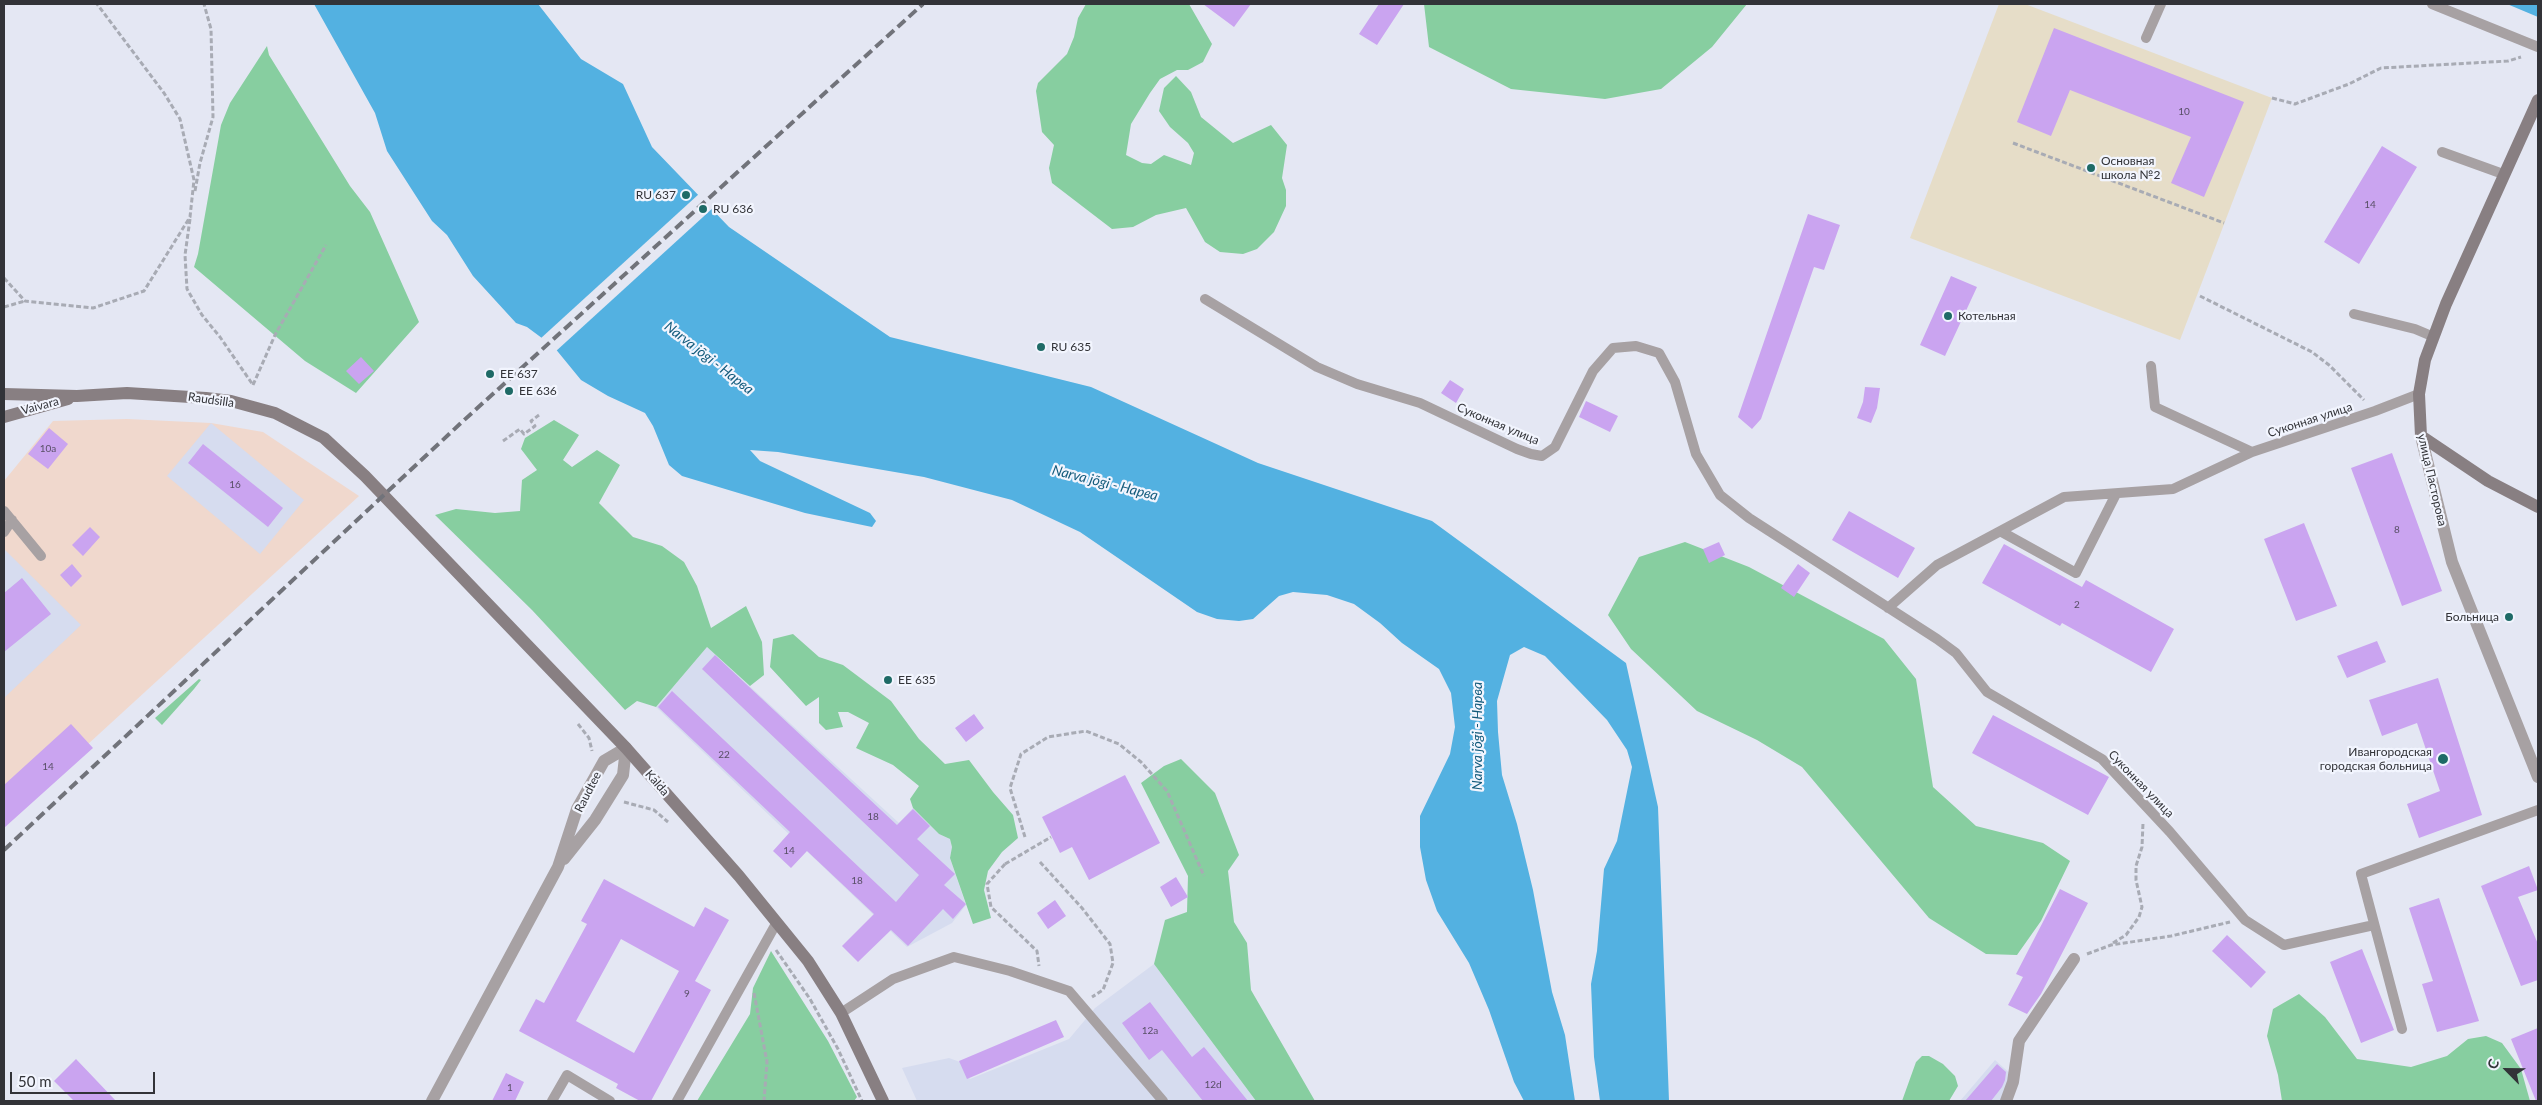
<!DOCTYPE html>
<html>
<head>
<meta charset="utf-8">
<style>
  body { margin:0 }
  #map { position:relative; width:2542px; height:1105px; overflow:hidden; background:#e4e7f3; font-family:Lato,sans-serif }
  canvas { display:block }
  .frame { position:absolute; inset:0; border:5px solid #323338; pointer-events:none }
  .north { position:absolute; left:2482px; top:1045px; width:50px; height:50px; -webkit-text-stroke:4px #f2f5fe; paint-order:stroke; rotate:293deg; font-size:14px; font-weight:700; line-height:20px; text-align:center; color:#323338 }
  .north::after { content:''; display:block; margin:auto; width:18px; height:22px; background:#323338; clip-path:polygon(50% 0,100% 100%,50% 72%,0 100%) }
  .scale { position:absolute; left:10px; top:1072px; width:145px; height:22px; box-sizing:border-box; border:2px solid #323338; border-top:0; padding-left:6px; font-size:15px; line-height:18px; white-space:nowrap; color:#323338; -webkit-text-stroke:4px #f2f5fe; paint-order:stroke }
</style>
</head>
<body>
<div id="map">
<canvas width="2542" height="1105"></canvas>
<div class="frame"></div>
<div class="north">С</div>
<div class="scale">50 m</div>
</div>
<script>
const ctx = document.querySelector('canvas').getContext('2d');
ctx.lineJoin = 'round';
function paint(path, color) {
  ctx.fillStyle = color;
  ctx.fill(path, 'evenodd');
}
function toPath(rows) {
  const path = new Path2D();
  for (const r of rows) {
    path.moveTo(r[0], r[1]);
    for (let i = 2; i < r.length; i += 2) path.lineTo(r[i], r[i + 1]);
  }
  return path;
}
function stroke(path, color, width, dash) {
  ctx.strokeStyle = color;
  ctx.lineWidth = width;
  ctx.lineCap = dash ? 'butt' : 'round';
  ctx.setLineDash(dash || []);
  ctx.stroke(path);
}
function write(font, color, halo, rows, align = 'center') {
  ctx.font = font + ' Lato,sans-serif';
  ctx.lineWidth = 4.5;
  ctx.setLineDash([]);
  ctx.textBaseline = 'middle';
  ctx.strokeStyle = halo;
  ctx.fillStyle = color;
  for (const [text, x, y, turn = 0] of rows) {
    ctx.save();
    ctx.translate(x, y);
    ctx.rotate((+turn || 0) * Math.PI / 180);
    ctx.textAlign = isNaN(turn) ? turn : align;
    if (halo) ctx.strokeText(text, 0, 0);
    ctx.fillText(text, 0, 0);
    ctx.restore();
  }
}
const commercial = toPath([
  [127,419,211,423,263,432,359,496,4,821,4,481,53,421]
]);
const built = toPath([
  [211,423,304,500,260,554,167,476],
  [4,549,81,625,4,698],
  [707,647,899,823,913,808,939,834,950,839,952,847,950,858,966,905,952,923,907,947,656,707],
  [1154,964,1256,1101,917,1101,902,1068,949,1058,960,1062,970,1079,1069,1039,1095,1008],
  [1995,1060,2013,1076,2001,1101,1960,1101]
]);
const education = toPath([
  [1999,4,2025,4,2272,98,2180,340,1910,238]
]);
const green = toPath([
  [1086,4,1189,4,1212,44,1203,62,1188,70,1177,70,1160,79,1150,93,1131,124,1126,155,1142,163,1151,164,1164,155,1191,165,1194,153,1188,143,1170,127,1159,111,1164,88,1176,76,1191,92,1201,117,1233,143,1271,125,1287,145,1282,178,1286,190,1286,206,1274,232,1257,249,1243,254,1220,252,1205,242,1186,208,1156,215,1133,227,1112,229,1052,183,1049,168,1054,145,1042,132,1036,91,1038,83,1067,54,1074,37,1078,18],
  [1424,4,1747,4,1712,47,1661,89,1605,99,1511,89,1429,47],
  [267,46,269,55,350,186,370,212,419,322,356,393,305,361,194,267,198,254,221,125,230,103],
  [554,420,579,435,563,460,572,467,597,450,620,465,599,503,633,537,662,546,684,562,697,586,711,628,746,606,762,642,764,675,750,686,707,647,656,707,637,701,625,710,532,610,435,515,456,509,495,513,520,511,522,480,537,470,521,449,525,438],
  [1685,542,1749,567,1884,639,1916,679,1933,787,1976,826,2043,843,2070,861,2041,921,2017,955,1986,954,1929,918,1802,767,1757,740,1697,711,1631,649,1608,615,1639,557],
  [793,634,819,657,843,665,891,701,919,739,945,764,969,760,993,792,1013,815,1018,838,1002,852,988,871,984,890,991,918,973,924,950,858,952,847,950,839,939,834,913,808,910,799,919,786,893,765,856,748,869,723,848,712,838,712,843,727,826,730,819,723,819,697,806,706,770,667,773,639],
  [199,679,201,680,194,689,162,725,155,718],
  [1181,759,1215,793,1239,855,1228,871,1234,922,1247,943,1251,990,1315,1101,1256,1101,1154,964,1165,920,1187,912,1188,876,1141,783,1164,766],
  [771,951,828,1041,857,1097,854,1101,697,1101,750,1014,753,988],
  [2299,994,2325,1017,2357,1059,2411,1067,2447,1056,2468,1039,2486,1036,2502,1043,2521,1069,2530,1101,2282,1101,2278,1075,2267,1036,2273,1009],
  [1922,1056,1929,1056,1943,1064,1955,1076,1958,1086,1949,1101,1902,1101,1916,1062]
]);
const water = toPath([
  [314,4,538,4,581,59,623,84,652,147,729,227,890,337,1091,387,1258,463,1432,521,1626,663,1658,807,1669,1101,1600,1101,1594,1057,1591,984,1597,951,1604,869,1617,841,1632,767,1627,750,1607,720,1545,656,1524,647,1510,655,1497,701,1498,732,1502,775,1517,824,1533,890,1552,992,1565,1035,1575,1101,1524,1101,1514,1082,1489,1010,1469,963,1437,911,1426,880,1420,847,1420,816,1450,754,1455,727,1451,693,1439,669,1402,643,1380,623,1354,604,1327,595,1293,592,1279,596,1253,619,1239,621,1217,619,1197,612,1080,532,1012,500,924,477,778,452,750,450,760,461,870,513,876,521,872,527,805,513,682,476,669,465,653,426,645,413,608,396,581,380,554,347,527,327,516,323,473,276,447,235,432,221,387,151,375,113],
  [2507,4,2538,4,2538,17]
]);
const pier = toPath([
  [700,193,714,207,555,352,540,339]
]);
const building = toPath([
  [1203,4,1251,4,1234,27],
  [1379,4,1404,4,1377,45,1359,34],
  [2054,28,2244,102,2204,197,2171,183,2191,137,2070,90,2051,136,2017,122],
  [2382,146,2417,167,2359,264,2324,242],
  [1808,214,1840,225,1824,270,1814,267,1761,419,1752,429,1738,417],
  [1951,276,1977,287,1945,356,1920,345],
  [361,357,374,371,359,384,346,371],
  [1450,380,1464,389,1456,403,1441,393],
  [1865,387,1880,388,1877,408,1871,423,1857,418,1863,402],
  [1586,401,1618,416,1610,432,1579,417],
  [49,428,68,444,48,469,28,454],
  [203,444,283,508,268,527,188,463],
  [2392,453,2442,591,2402,606,2351,468],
  [1849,511,1915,548,1898,578,1832,540],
  [2304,523,2337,606,2296,621,2264,539],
  [90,527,100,537,83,556,72,545],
  [1719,542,1725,555,1709,563,1703,549],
  [2004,544,2082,587,2086,580,2174,629,2151,672,2062,623,2060,626,1982,583],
  [72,564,82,576,71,587,60,575],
  [1798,564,1810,573,1794,597,1781,588],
  [22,578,51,614,4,652,4,593],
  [2377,641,2386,662,2347,678,2337,656],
  [715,655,897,825,913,809,930,826,917,839,955,874,944,885,966,904,953,919,943,909,908,946,891,930,858,962,842,946,874,914,807,851,791,868,773,851,790,832,658,707,672,691,896,902,919,875,702,669],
  [2438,678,2482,815,2419,838,2407,804,2440,791,2417,723,2382,736,2369,700],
  [974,714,984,728,966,742,955,728],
  [1993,715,2109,777,2088,815,1972,753],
  [71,724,93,748,4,828,4,785],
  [1125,775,1160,843,1089,880,1072,847,1060,853,1042,817],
  [2529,866,2538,890,2518,897,2538,944,2538,980,2521,986,2481,886],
  [1176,877,1188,897,1171,907,1160,887],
  [604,879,694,927,705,907,729,920,695,981,711,990,651,1101,640,1101,616,1088,618,1084,519,1031,536,999,544,1003,587,924,581,921],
  [621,939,679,971,634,1053,576,1021],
  [2060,889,2088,903,2041,994,2027,1014,2008,1005,2023,977,2016,974],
  [2439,898,2479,1021,2437,1032,2422,984,2433,981,2409,908],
  [1055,900,1066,916,1048,929,1037,913],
  [2227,935,2266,972,2251,988,2212,951],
  [2362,949,2394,1030,2361,1043,2330,962],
  [1150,1002,1192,1057,1204,1047,1248,1101,1203,1101,1162,1050,1149,1060,1122,1023],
  [1056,1020,1064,1037,967,1079,959,1061],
  [2538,1028,2538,1101,2536,1101,2511,1039],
  [76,1059,116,1101,74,1101,54,1081],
  [1997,1064,2006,1072,2005,1080,2002,1087,1991,1101,1965,1101],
  [506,1073,524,1082,515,1101,492,1101]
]);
const path = toPath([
  [2272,98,2295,104,2349,84,2381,68,2508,61,2521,57],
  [2013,143,2224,223],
  [195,191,200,163,213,117,211,29,204,4],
  [190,219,185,255,187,289,202,315,220,337,253,385],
  [4,278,25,301,93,308,144,291,190,217,194,180,180,119,164,93,97,4],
  [2200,296,2312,352,2329,365,2364,400],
  [4,307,25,301],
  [253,385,275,335,326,245],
  [503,441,520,429,524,434,535,426,531,421,539,415],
  [578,724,589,738,592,751],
  [624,802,654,810,668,822],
  [1025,837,1010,788,1021,754,1048,737,1086,731,1119,744,1141,762,1167,791,1204,876],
  [1040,862,1082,908,1110,944,1113,963,1103,990,1092,997],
  [1005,864,987,884,991,907,1037,951,1039,966],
  [2113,943,2126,935,2139,917,2142,907,2136,880,2136,866,2142,847,2143,823],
  [776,950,810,999,838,1049,862,1101],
  [2087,954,2111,945,2171,936,2230,922],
  [754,993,767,1062,764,1101]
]);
const lane = toPath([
  [2432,4,2538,47],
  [2146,38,2161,4],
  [2442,152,2503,174],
  [1205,299,1317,367,1357,384,1420,403,1517,449,1531,454,1542,456,1555,447,1593,371,1613,348,1636,346,1659,353,1675,382,1696,454,1720,495,1749,518,1937,639,1956,653,1987,692,2102,759,2170,832,2245,920,2284,945,2374,925],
  [2354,314,2415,329,2434,337],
  [2151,366,2155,407,2252,452],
  [4,511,41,556],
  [2000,531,2076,573,2116,494],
  [4,532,12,520],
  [1888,608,1937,565,2064,497,2173,489,2252,452,2375,411,2419,394],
  [841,1013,893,979,954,957,1010,971,1069,991,1163,1101],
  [2402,1029,2361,874,2538,810],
  [552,1101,567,1075,610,1101],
  [677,1101,777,922]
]);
const street = toPath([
  [2421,436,2452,562,2538,777],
  [564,859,595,820,623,775,626,748],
  [432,1101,558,867,577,809,604,761,626,748],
  [2006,1101,2013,1082,2019,1041,2074,959]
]);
const secondary = toPath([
  [2538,100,2446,304,2425,360,2419,394,2421,436,2488,481,2538,507],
  [4,394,77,396,127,393,206,398,231,401,275,413,324,438,365,476,626,748,739,876,808,961,841,1013,883,1101],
  [4,417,68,399]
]);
const rail = toPath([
  [4,850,462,422,923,4]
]);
const pathBridge = toPath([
  [1005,864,1051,837]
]);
const markers = [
  [2091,168,5,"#1e6a66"],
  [686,195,5,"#1e6a66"],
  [703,209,5,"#1e6a66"],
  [1948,316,5,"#1e6a66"],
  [1041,347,5,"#1e6a66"],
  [490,374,5,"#1e6a66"],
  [509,391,5,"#1e6a66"],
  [2509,617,5,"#1e6a66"],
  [888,680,5,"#1e6a66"],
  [2443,759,6,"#1e6a66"]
];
const numberNames = [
  ["10",2184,112],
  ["14",2370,205],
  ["10a",48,449],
  ["16",235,485],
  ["8",2397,530],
  ["2",2077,605],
  ["22",724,755],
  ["14",48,767],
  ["18",873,817],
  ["14",789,851],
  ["18",857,881],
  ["9",687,994],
  ["12a",1150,1031],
  ["12d",1213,1085],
  ["1",510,1088]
];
const poiNames = [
  ["Основная",2101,161],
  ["школа №2",2101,175],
  ["RU 637",676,195,"right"],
  ["RU 636",713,209],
  ["Котельная",1958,316],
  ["RU 635",1051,347],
  ["EE 637",500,374],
  ["EE 636",519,391],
  ["Больница",2499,617,"right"],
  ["EE 635",898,680],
  ["Ивангородская",2432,752,"right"],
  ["городская больница",2432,766,"right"]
];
const streetNames = [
  ["Raudsilla",211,400,8],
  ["Vaivara",40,406,-15],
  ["Суконная улица",2310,420,-18],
  ["Суконная улица",1498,424,23],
  ["улица Пасторова",2432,480,77],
  ["Kalda",657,783,49],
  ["Суконная улица",2141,784,46],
  ["Raudtee",588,792,-63]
];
const waterNames = [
  ["Narva jõgi - Нарва",709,358,38],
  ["Narva jõgi - Нарва",1105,483,14],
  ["Narva jõgi - Нарва",1477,736,-90]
];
paint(commercial, '#f0d8cd');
paint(built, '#d6dcef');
paint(education, '#e6ddc8');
paint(green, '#87cea0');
paint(water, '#53b1e1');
paint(pier, '#e4e7f3');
paint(building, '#caa4f0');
stroke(path, '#a8abb4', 3, [5, 2.5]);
stroke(lane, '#a7a1a3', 10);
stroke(street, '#a7a1a3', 12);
stroke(secondary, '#887f82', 12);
stroke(rail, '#71737a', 4, [10, 5]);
stroke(pathBridge, '#a8abb4', 3, [5, 2.5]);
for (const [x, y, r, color] of markers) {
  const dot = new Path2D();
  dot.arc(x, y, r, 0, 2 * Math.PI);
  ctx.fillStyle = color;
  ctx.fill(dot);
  stroke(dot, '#f2f5fe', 2);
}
write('10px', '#584f66', null, numberNames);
write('12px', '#323338', '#f2f5fe', poiNames, 'left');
write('12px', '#323338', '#f2f5fe', streetNames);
write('italic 14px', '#135b7c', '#f2f5fe', waterNames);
</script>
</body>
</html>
